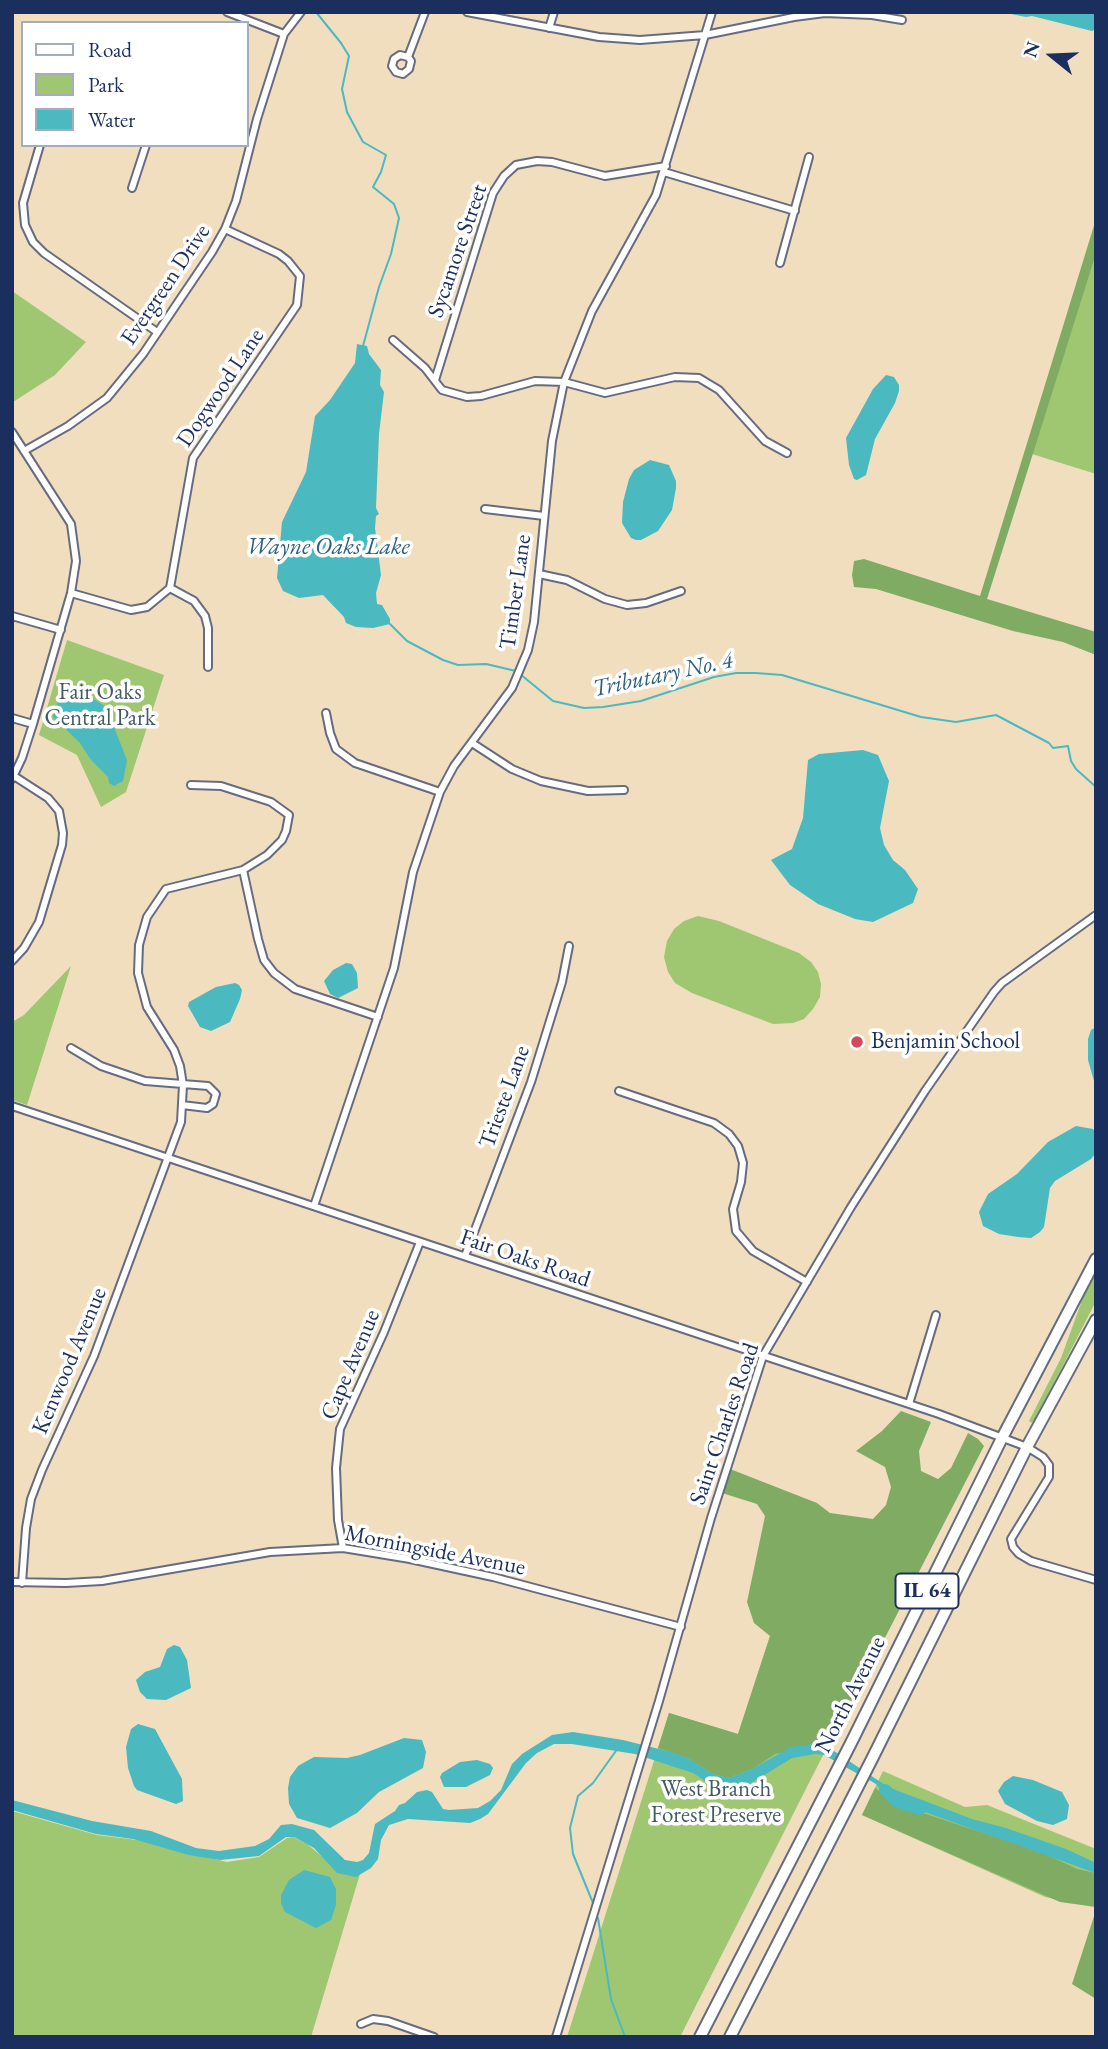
<!DOCTYPE html>
<html>
<head>
<meta charset="utf-8">
<style>
  body { margin:0 }
  #map { position:relative; width:1108px; height:2049px; overflow:hidden; background:#f1debf; font-family:"EB Garamond",serif }
  canvas { display:block }
  .frame { position:absolute; inset:0; border:14px solid #1b2f5e; pointer-events:none }
  .legend { position:absolute; left:21px; top:21px; width:228px; height:126px; box-sizing:border-box; background:#fff; border:2px solid #a4acbf; margin:0; padding:9px 12px; list-style:none; font-size:21px; color:#1b2f5e }
  .legend li { display:flex; align-items:center; gap:14px; height:35px }
  .legend b { width:35px; border:2px solid #a4acbf }
  .north { position:absolute; left:1017px; top:21px; width:70px; height:70px; -webkit-text-stroke:5px #fff; paint-order:stroke; rotate:288deg; font-size:19px; font-weight:700; line-height:28px; text-align:center; color:#1b2f5e }
  .north::after { content:''; display:block; margin:auto; width:24px; height:32px; background:#1b2f5e; clip-path:polygon(50% 0,100% 100%,50% 72%,0 100%) }
</style>
</head>
<body>
<div id="map">
<canvas width="1108" height="2049"></canvas>
<div class="frame"></div>
<ul class="legend">
<li><b style="height:9px;background:#fff"></b>Road</li>
<li><b style="height:19px;background:#9fc671"></b>Park</li>
<li><b style="height:19px;background:#4ab9c0"></b>Water</li>
</ul>
<div class="north">N</div>
</div>
<script>
const ctx = document.querySelector('canvas').getContext('2d');
ctx.lineJoin = 'round';
function paint(path, color) {
  ctx.fillStyle = color;
  ctx.fill(path, 'evenodd');
}
function toPath(rows) {
  const path = new Path2D();
  for (const r of rows) {
    path.moveTo(r[0], r[1]);
    for (let i = 2; i < r.length; i += 2) path.lineTo(r[i], r[i + 1]);
  }
  return path;
}
function stroke(path, color, width, dash) {
  ctx.strokeStyle = color;
  ctx.lineWidth = width;
  ctx.lineCap = dash ? 'butt' : 'round';
  ctx.setLineDash(dash || []);
  ctx.stroke(path);
}
function write(font, color, halo, rows, align = 'center') {
  ctx.font = font + ' "EB Garamond",serif';
  ctx.lineWidth = 7;
  ctx.setLineDash([]);
  ctx.textBaseline = 'middle';
  ctx.strokeStyle = halo;
  ctx.fillStyle = color;
  for (const [text, x, y, turn = 0] of rows) {
    ctx.save();
    ctx.translate(x, y);
    ctx.rotate((+turn || 0) * Math.PI / 180);
    ctx.textAlign = isNaN(turn) ? turn : align;
    if (halo) ctx.strokeText(text, 0, 0);
    ctx.fillText(text, 0, 0);
    ctx.restore();
  }
}
const green = toPath([
  [1096,254,1096,474,1032,454],
  [12,291,86,342,55,375,13,402],
  [67,640,164,675,126,792,101,807,77,755,39,735],
  [698,916,719,921,799,953,811,962,818,972,821,984,820,997,813,1009,804,1019,793,1023,773,1024,692,993,675,983,668,972,664,957,667,941,674,929,684,921],
  [71,966,27,1105,12,1100,12,1022,24,1015],
  [1096,1272,1096,1301,1036,1418,1032,1423,1029,1421,1061,1358,1084,1295],
  [812,1508,896,1534,948,1509,680,2037,567,2037,669,1713,738,1734],
  [883,1771,965,1807,987,1805,1096,1849,1096,1907,1045,1897,862,1815],
  [12,1811,97,1835,137,1840,227,1862,259,1857,287,1838,293,1837,307,1844,341,1872,360,1874,311,2037,12,2037]
]);
const forest = toPath([
  [1096,219,1096,254,987,599,1096,632,1096,655,1063,642,1013,631,876,589,854,587,852,575,854,561,864,559,980,596],
  [901,1411,931,1422,919,1451,921,1471,938,1479,951,1468,968,1433,978,1439,984,1446,828,1748,825,1745,775,1754,754,1768,729,1778,713,1774,688,1758,658,1748,669,1713,738,1734,770,1636,754,1623,747,1602,765,1516,757,1504,722,1493,730,1469,817,1503,830,1513,873,1519,886,1505,891,1487,885,1467,856,1451,882,1431],
  [875,1788,895,1804,1039,1851,1077,1869,1096,1873,1096,1907,1060,1902,862,1815],
  [1096,1910,1096,1999,1072,1984]
]);
const water = toPath([
  [1001,12,1094,12,1096,29,1092,31,1032,16,1026,17],
  [357,344,367,346,369,354,381,370,380,385,384,392,379,434,376,508,379,514,376,516,375,528,381,575,376,593,377,604,382,605,390,619,390,624,373,628,356,627,346,623,344,617,323,595,299,598,283,591,277,578,282,522,306,472,315,416,330,400,355,363],
  [886,375,894,377,899,385,899,391,895,403,875,439,866,475,857,480,854,479,849,465,846,438,873,389],
  [650,460,669,465,676,481,676,488,672,510,658,531,641,540,636,540,631,538,622,523,623,502,629,479,634,470],
  [74,692,89,696,106,707,127,760,123,781,114,786,109,783,108,777,91,760,80,743,53,717,55,707,60,699],
  [863,750,878,755,889,781,880,828,884,845,893,860,905,870,918,889,913,903,873,922,855,919,818,904,790,885,771,860,792,849,803,818,808,760,819,754],
  [346,963,352,964,357,973,358,988,338,998,330,994,324,981,333,970],
  [235,983,239,985,242,990,240,999,230,1022,211,1031,200,1027,188,1006,189,1002,216,987],
  [1096,1027,1096,1088,1088,1060,1088,1039,1091,1030],
  [1076,1126,1093,1129,1096,1133,1096,1153,1091,1159,1055,1181,1050,1188,1044,1227,1040,1232,1031,1238,1018,1237,999,1234,983,1226,979,1212,988,1194,1017,1174,1048,1142],
  [174,1645,180,1647,187,1660,191,1688,166,1700,147,1699,140,1692,136,1680,145,1672,160,1667,167,1649],
  [138,1724,155,1729,182,1779,183,1801,176,1804,137,1790,134,1786,128,1768,126,1747,131,1729],
  [573,1732,623,1740,671,1752,688,1758,713,1774,729,1778,754,1768,791,1747,813,1744,825,1745,888,1787,972,1819,1006,1828,1066,1849,1096,1863,1096,1873,891,1800,876,1784,824,1755,815,1754,792,1758,743,1788,732,1790,713,1786,693,1773,635,1754,572,1744,554,1744,537,1753,526,1763,488,1814,480,1819,470,1823,408,1819,389,1825,381,1840,378,1859,371,1868,356,1877,337,1873,314,1848,294,1837,286,1837,259,1856,220,1860,189,1855,133,1839,96,1834,12,1810,12,1800,92,1821,151,1831,196,1848,219,1851,255,1846,269,1839,281,1825,292,1824,314,1830,345,1860,357,1862,363,1860,369,1853,375,1824,395,1811,399,1805,405,1803,417,1792,427,1790,432,1792,443,1809,449,1810,478,1808,490,1801,501,1790,512,1764,522,1754,552,1735],
  [404,1738,422,1740,426,1752,423,1768,379,1792,357,1813,330,1828,297,1818,289,1804,288,1788,290,1777,298,1766,314,1757,347,1758,360,1755],
  [477,1760,490,1764,493,1768,490,1775,466,1787,444,1787,440,1777,442,1773,460,1762],
  [1013,1776,1033,1780,1062,1792,1069,1805,1067,1819,1053,1825,1037,1821,1005,1804,998,1791,1004,1782],
  [304,1870,330,1877,336,1889,336,1905,331,1920,316,1928,285,1912,281,1903,281,1895,289,1880]
]);
const stream = toPath([
  [316,12,341,43,349,56,342,89,347,112,363,142,386,155,381,172,373,187,394,204,399,218,391,254,379,287,363,346],
  [390,624,407,641,443,660,458,665,486,664,516,671],
  [520,674,553,701,584,708,603,707,641,701,714,677,736,673,756,673,782,675,921,717,956,722,996,715,1049,743,1053,748,1068,746,1071,761,1076,769,1096,787],
  [593,1903,573,1854,570,1828,578,1796,593,1783,618,1748],
  [598,1918,611,1999,625,2037]
]);
const river = toPath([
  [885,1790,898,1802,920,1809]
]);
const street = toPath([
  [227,12,284,34],
  [467,12,599,37,640,40,705,35,794,17,825,13,872,15,902,20],
  [549,28,554,12],
  [408,57,400,55,394,59,392,66,396,72,403,74,409,69,411,61,408,57,425,12],
  [40,145,23,203,25,225,33,242,44,253,157,332],
  [664,172,795,211],
  [132,188,146,145],
  [780,263,809,157],
  [393,340,425,368,442,390,467,397,481,396,535,381,564,382,605,393,675,377,699,378,719,390,765,441,787,453],
  [435,380,493,193,504,176,516,165,537,161,552,162,605,176,666,166],
  [12,432,71,524,76,561,71,593,33,724,22,758,12,779],
  [24,451,68,426,107,398,143,354,212,252,225,229,236,201,257,119,284,34,301,12],
  [485,509,544,516],
  [539,574,567,580,605,599,627,605,646,603,681,591],
  [170,588,194,601,205,616,208,628,208,667],
  [71,593,131,610,147,607,170,588,193,458,297,305,300,276,288,261,279,254,225,229],
  [12,616,61,630],
  [326,713,330,733,336,749,355,763,440,792],
  [12,718,33,724],
  [472,743,512,769,541,781,588,791,624,790],
  [243,870,258,939,264,960,274,973,295,989,378,1017],
  [12,961,24,948,39,922,62,845,63,833,59,811,48,798,14,776],
  [71,1048,101,1066,145,1081,208,1086,216,1094,213,1104,207,1108,182,1105],
  [619,1091,714,1123,729,1134,738,1146,743,1163,741,1182,733,1209,736,1231,753,1251,807,1282],
  [12,1106,939,1414,1027,1447,1043,1457,1049,1465,1049,1477,1011,1539,1013,1547,1019,1554,1031,1561,1096,1580],
  [314,1206,394,968,413,872,440,792,454,766,512,688,528,650,534,622,552,441,564,382,592,311,656,195,712,12],
  [465,1256,531,1082,562,982,569,946],
  [909,1404,936,1315],
  [343,1548,338,1520,336,1468,340,1429,384,1332,420,1242],
  [12,1582,66,1583,102,1581,270,1552,343,1548,410,1559,493,1577,681,1627],
  [22,1583,26,1528,31,1499,42,1470,94,1356,181,1122,183,1085,180,1066,174,1050,147,1007,138,973,139,945,147,917,166,889,243,870,267,855,282,840,286,831,289,815,271,802,221,786,191,785],
  [361,2024,373,2019,388,2021,434,2037],
  [556,2037,659,1701,711,1518,763,1356,851,1207,925,1091,994,992,1002,983,1096,915]
]);
const primary = toPath([
  [700,2037,851,1743,1002,1438,1096,1259],
  [730,2037,873,1757,1027,1447,1096,1320]
]);
const markers = [
  [857,1042,7,"#d1495b"]
];
const shields = [
  [927,1591,63]
];
const shieldNames = [
  ["IL 64",927,1591]
];
const streetNames = [
  ["Sycamore Street",458,251,-71],
  ["Evergreen Drive",166,285,-56],
  ["Dogwood Lane",221,388,-56],
  ["Timber Lane",516,592,-82],
  ["Trieste Lane",505,1097,-70],
  ["Fair Oaks Road",525,1259,19],
  ["Kenwood Avenue",70,1361,-67],
  ["Cape Avenue",351,1365,-67],
  ["Saint Charles Road",725,1424,-71],
  ["Morningside Avenue",435,1551,11],
  ["North Avenue",851,1695,-63]
];
const parkNames = [
  ["Fair Oaks",100,693],
  ["Central Park",100,719],
  ["West Branch",716,1790],
  ["Forest Preserve",716,1816]
];
const poiNames = [
  ["Benjamin School",871,1042]
];
const waterNames = [
  ["Wayne Oaks Lake",328,547],
  ["Tributary No. 4",663,675,-12]
];
paint(green, '#9fc671');
paint(forest, '#7fab63');
paint(water, '#4ab9c0');
stroke(stream, '#4ab9c0', 2);
stroke(river, '#4ab9c0', 12);
stroke(street, '#666c80', 10);
stroke(primary, '#666c80', 14);
stroke(street, '#fff', 6);
stroke(primary, '#fff', 10);
for (const [x, y, r, color] of markers) {
  const dot = new Path2D();
  dot.arc(x, y, r, 0, 2 * Math.PI);
  ctx.fillStyle = color;
  ctx.fill(dot);
  stroke(dot, '#fff', 2.5);
}
for (const [x, y, w] of shields) {
  const box = new Path2D();
  box.roundRect(x - w / 2, y - 17.5, w, 35, 5);
  ctx.fillStyle = '#fff';
  ctx.fill(box);
  stroke(box, '#1b2f5e', 2);
}
write('bold 21px', '#1b2f5e', null, shieldNames);
write('23px', '#1b2f5e', '#fff', streetNames);
write('23px', '#435c64', '#fff', parkNames);
write('23px', '#1b2f5e', '#fff', poiNames, 'left');
write('italic 24px', '#2b5f80', '#fff', waterNames);
</script>
</body>
</html>
